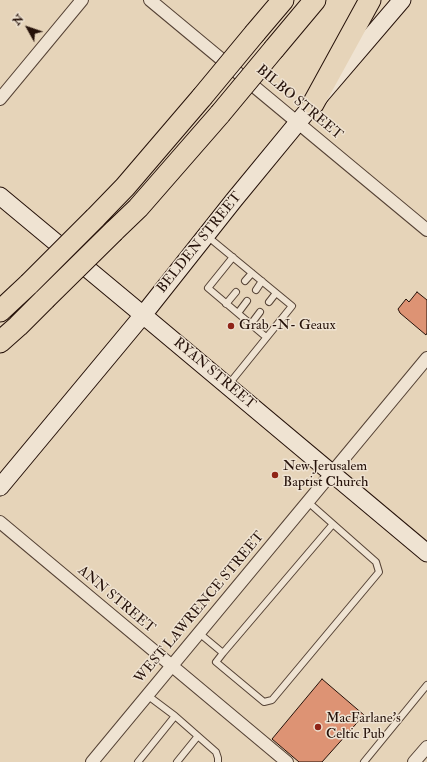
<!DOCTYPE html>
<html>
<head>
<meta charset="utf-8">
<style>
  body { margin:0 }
  #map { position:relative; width:427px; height:762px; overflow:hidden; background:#e6d4b9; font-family:"IM FELL Double Pica",serif }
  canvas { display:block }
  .north { position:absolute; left:8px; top:8px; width:40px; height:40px; -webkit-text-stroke:3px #efe3d2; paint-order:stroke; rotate:310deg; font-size:11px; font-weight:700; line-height:16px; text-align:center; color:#251109 }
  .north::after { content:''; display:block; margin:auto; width:14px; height:18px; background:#251109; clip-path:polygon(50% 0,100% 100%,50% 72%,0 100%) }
</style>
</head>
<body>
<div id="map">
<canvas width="427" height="762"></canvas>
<div class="north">N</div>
</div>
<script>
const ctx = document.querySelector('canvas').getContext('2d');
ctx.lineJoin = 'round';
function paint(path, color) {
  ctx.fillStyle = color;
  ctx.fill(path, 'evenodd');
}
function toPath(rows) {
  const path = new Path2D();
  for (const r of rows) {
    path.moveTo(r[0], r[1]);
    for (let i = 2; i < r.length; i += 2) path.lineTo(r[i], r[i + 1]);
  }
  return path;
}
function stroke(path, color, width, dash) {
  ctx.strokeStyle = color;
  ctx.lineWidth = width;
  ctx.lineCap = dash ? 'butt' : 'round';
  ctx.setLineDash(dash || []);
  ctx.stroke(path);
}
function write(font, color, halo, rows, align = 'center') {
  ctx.font = font + ' "IM FELL Double Pica",serif';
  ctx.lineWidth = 3;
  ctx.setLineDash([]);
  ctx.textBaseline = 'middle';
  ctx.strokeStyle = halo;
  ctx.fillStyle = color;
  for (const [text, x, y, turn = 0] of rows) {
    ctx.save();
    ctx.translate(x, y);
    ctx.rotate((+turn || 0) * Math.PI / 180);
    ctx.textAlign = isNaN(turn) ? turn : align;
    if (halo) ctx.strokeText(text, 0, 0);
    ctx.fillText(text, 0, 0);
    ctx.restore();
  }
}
const building = toPath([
  [417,292,427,300,427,333,426,335,400,313,398,309,406,299,409,302,417,292],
  [322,679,364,715,322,762,299,762,272,739,322,679]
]);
const lane = toPath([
  [207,236,292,306,229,384],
  [233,257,208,288,266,337],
  [245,281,252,273],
  [256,290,262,281],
  [269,302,276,293],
  [226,304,236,292],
  [238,313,247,301],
  [251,324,260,312],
  [199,633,223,653,216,662,264,702,272,700,379,572,376,562,308,502],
  [223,653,333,524],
  [175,716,216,752,218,758,218,762],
  [138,762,175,716,147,695],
  [177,762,198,736],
  [364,762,427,685]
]);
const street = toPath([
  [150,0,427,230],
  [0,99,82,0],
  [0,522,287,762],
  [92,762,427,358],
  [414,762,427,747]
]);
const secondary = toPath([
  [0,196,143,315,427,553],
  [0,487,143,315,234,200,313,104,402,0]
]);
const highway = toPath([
  [255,33,283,0],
  [274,49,315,0],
  [313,104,370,0],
  [95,218,125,187,202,97],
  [114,231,138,208,220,114],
  [0,311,29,284],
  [0,342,18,326,45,299]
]);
const highwayBridge = toPath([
  [202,97,255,33],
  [220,114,274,49],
  [29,284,95,218],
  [45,299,114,231]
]);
const markers = [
  [231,326,4,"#8f2418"],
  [275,475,4,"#8f2418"],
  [318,727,4,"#8f2418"]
];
const streetNames = [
  ["BILBO STREET",299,103,40],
  ["BELDEN STREET",200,243,-51],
  ["RYAN STREET",214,374,40],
  ["ANN STREET",116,600,40],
  ["WEST LAWRENCE STREET",200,608,-50]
];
const poiNames = [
  ["Grab -N- Geaux",239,326],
  ["New Jerusalem",283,467],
  ["Baptist Church",283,483],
  ["MacFarlane's",326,719],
  ["Celtic Pub",326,735]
];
paint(building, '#dd9374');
stroke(building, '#251109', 1);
stroke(lane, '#554235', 8);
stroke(street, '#554235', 14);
stroke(secondary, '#251109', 19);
stroke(highway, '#251109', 23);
stroke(lane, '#efe3d2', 6);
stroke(street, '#efe3d2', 12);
stroke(secondary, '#efe3d2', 17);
stroke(highway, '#e6d4b9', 21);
stroke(highwayBridge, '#251109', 23, []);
stroke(highwayBridge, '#e6d4b9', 21);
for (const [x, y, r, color] of markers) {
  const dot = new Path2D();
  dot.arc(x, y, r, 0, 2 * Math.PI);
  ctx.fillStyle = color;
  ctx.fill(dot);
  stroke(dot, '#efe3d2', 1.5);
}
write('14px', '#251109', '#efe3d2', streetNames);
write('14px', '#251109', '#efe3d2', poiNames, 'left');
</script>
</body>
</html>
